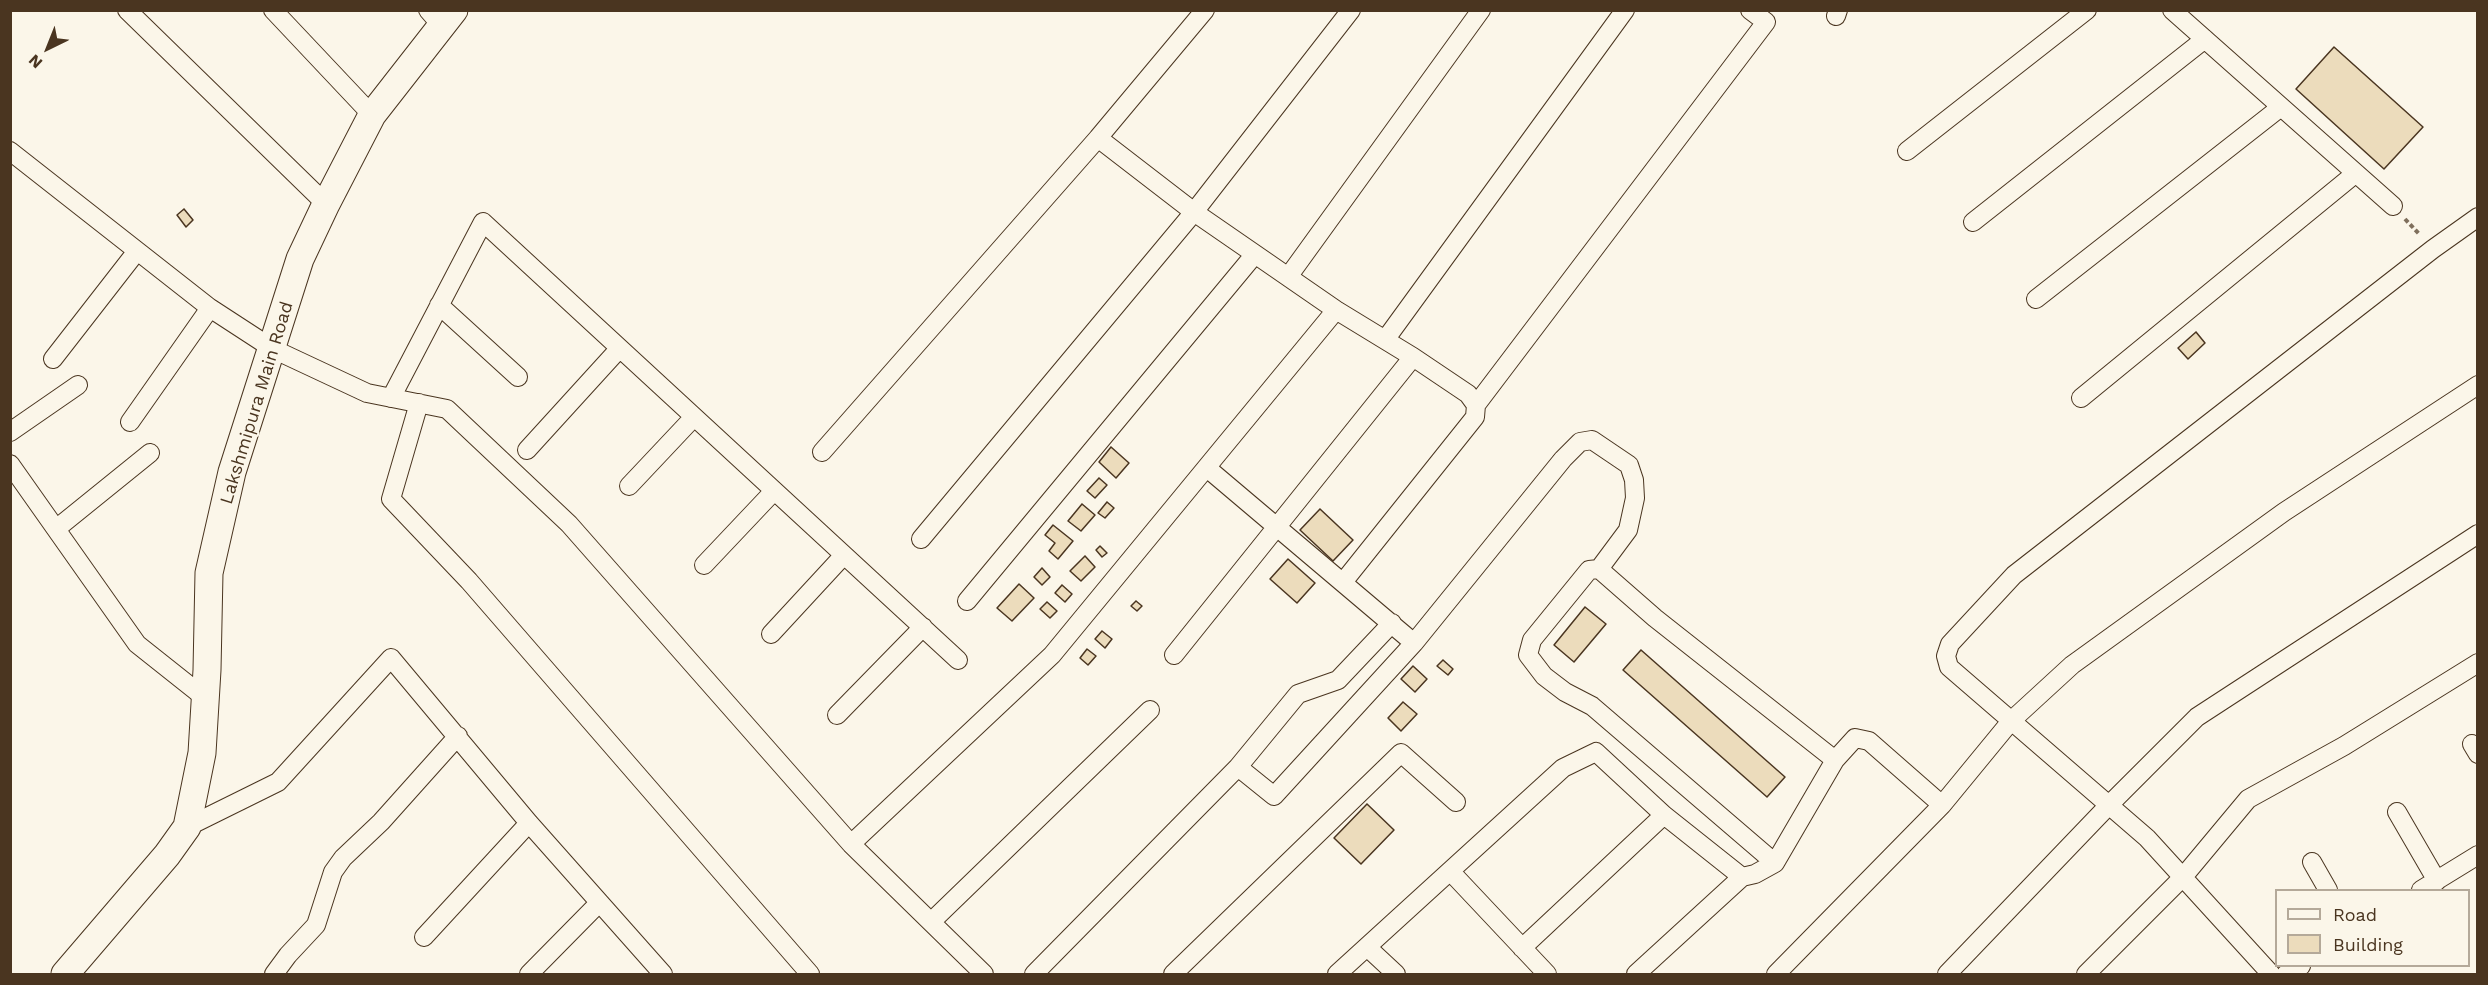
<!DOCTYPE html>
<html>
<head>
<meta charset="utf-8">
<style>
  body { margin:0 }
  #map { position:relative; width:2488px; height:985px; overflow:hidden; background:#fbf6e9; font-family:"Work Sans",sans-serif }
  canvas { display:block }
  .frame { position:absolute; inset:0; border:12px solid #4a3520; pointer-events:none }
  .legend { position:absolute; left:2275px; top:889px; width:195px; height:78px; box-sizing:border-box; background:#fbf6e9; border:2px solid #b4a999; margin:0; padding:8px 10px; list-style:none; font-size:18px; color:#4a3520 }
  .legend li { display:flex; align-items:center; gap:12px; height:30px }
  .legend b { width:30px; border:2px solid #b4a999 }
  .north { position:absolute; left:18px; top:18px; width:60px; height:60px; -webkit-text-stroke:4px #fbf6e9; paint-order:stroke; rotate:223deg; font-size:16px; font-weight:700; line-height:24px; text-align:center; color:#4a3520 }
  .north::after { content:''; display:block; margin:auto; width:21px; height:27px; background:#4a3520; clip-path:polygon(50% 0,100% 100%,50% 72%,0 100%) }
</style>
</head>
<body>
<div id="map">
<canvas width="2488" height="985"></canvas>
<div class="frame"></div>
<ul class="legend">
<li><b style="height:8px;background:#fbf6e9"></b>Road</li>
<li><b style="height:16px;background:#ecdcbc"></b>Building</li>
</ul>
<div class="north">N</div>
</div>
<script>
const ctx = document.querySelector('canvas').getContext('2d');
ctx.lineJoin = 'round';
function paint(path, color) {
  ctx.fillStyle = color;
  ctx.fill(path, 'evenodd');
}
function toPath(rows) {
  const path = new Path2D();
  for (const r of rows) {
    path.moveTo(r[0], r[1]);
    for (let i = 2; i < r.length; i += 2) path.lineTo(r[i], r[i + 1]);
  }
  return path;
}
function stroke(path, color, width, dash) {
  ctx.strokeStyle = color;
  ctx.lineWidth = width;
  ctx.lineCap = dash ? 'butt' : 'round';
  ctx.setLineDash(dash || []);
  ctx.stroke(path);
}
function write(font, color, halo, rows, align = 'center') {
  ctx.font = font + ' "Work Sans",sans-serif';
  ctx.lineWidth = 4.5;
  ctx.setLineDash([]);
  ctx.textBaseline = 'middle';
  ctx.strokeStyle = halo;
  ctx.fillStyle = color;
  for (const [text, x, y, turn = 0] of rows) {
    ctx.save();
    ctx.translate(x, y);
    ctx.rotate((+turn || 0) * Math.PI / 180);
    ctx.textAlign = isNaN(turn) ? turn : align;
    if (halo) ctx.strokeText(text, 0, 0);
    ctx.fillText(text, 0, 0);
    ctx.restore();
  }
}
const building = toPath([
  [2334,47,2423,127,2384,169,2296,89,2334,47],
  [184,209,193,220,186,227,177,215,184,209],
  [2196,332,2205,343,2188,359,2178,348,2196,332],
  [1111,447,1129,463,1116,478,1099,462,1111,447],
  [1099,478,1107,485,1095,498,1087,491,1099,478],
  [1107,502,1114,508,1105,518,1098,513,1107,502],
  [1082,504,1095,515,1081,531,1068,521,1082,504],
  [1320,509,1353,540,1333,561,1300,530,1320,509],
  [1053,525,1073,541,1058,559,1049,551,1055,543,1045,535,1053,525],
  [1100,546,1107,553,1102,557,1096,550,1100,546],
  [1085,556,1095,567,1081,581,1070,571,1085,556],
  [1288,559,1315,583,1297,603,1270,579,1288,559],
  [1042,568,1050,577,1042,585,1034,577,1042,568],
  [1019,584,1034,598,1012,621,997,608,1019,584],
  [1062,585,1072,594,1065,602,1055,593,1062,585],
  [1136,601,1142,606,1137,611,1131,606,1136,601],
  [1047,602,1057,611,1050,618,1040,609,1047,602],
  [1585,607,1606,624,1574,662,1554,645,1585,607],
  [1102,631,1112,639,1105,648,1095,639,1102,631],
  [1087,649,1096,656,1088,665,1080,658,1087,649],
  [1641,650,1785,777,1767,797,1623,670,1641,650],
  [1443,660,1453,669,1448,675,1437,666,1443,660],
  [1413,666,1427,679,1415,692,1401,679,1413,666],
  [1403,702,1417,714,1401,731,1388,718,1403,702],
  [1367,804,1394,830,1361,864,1334,838,1367,804]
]);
const path = toPath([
  [2405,219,2420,235]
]);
const street = toPath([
  [127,10,326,204],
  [273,10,372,115],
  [428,10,441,25],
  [2172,10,2393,206],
  [1836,16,1838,10],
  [1098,138,1194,212,1336,310,1413,357,1468,394,1476,405,1475,417,1344,581],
  [10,151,210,308,273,349,367,393,447,409,569,524,851,844,984,974],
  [1907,151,2087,10],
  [1973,222,2205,39],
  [1288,277,1481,10],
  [2036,299,2281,107],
  [439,305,518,377],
  [1385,340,1625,10],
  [53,359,137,251],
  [391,398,483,222,958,660],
  [2081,398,2356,173],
  [419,403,391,499,469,581,810,974],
  [1476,405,1766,22,1750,10],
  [130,422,210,308],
  [10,432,78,385],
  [527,450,619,349],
  [822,452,1098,138,1205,10],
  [10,464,137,644,205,698],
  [629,486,694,417],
  [56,529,150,453],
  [921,539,1194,212,1351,10],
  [704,565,774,491],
  [967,601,1255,254],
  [771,634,844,555],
  [1414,643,1563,459,1580,442,1592,440,1629,465,1634,480,1635,498,1628,530,1599,569],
  [1174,655,1413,357],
  [837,715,923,627],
  [2472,744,2478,754],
  [1238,767,1298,694,1338,680,1392,623],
  [2397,812,2437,881],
  [187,827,278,782,391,658,529,823,663,974],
  [851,844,1052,655,1336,310],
  [2312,862,2328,890],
  [1775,863,1592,706,1565,692,1544,676,1528,655,1532,640,1589,570,1599,569,1655,618,1835,760],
  [1450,871,1547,974],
  [2421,890,2478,855],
  [931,922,1150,710],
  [424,937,529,823],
  [1367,947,1396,974],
  [1522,948,1664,815],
  [274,974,288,955,316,925,333,872,343,858,381,822,458,736],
  [529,974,599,903],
  [1034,974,1238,767,1274,796,1414,643,1207,468],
  [1173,974,1401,753,1456,802],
  [1337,974,1563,768,1596,752,1664,815,1742,877],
  [1636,974,1742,877,1755,874,1775,863,1835,760,1855,738,1869,741,1942,805],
  [1776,974,1942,805,2011,721,2072,665,2284,512,2478,385],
  [1947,974,2110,804,2197,717,2478,534],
  [2086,974,2183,877,2248,799,2344,746,2478,663],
  [2271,974,2147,838,1949,667,1946,656,1950,644,2014,575,2433,249,2478,217],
  [2286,974,2301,966]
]);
const secondary = toPath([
  [65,974,167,855,187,827,202,753,207,670,209,573,232,472,300,259,326,204,372,115,454,10]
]);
const streetNames = [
  ["Lakshmipura Main Road",257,403,-73]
];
paint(building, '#ecdcbc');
stroke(building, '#4a3520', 1.5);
stroke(street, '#4a3520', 20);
stroke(secondary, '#4a3520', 29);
stroke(path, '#7f6f5c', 4, [4.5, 3]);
stroke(street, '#fbf6e9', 18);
stroke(secondary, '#fbf6e9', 27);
write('18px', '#4a3520', '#fbf6e9', streetNames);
</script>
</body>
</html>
